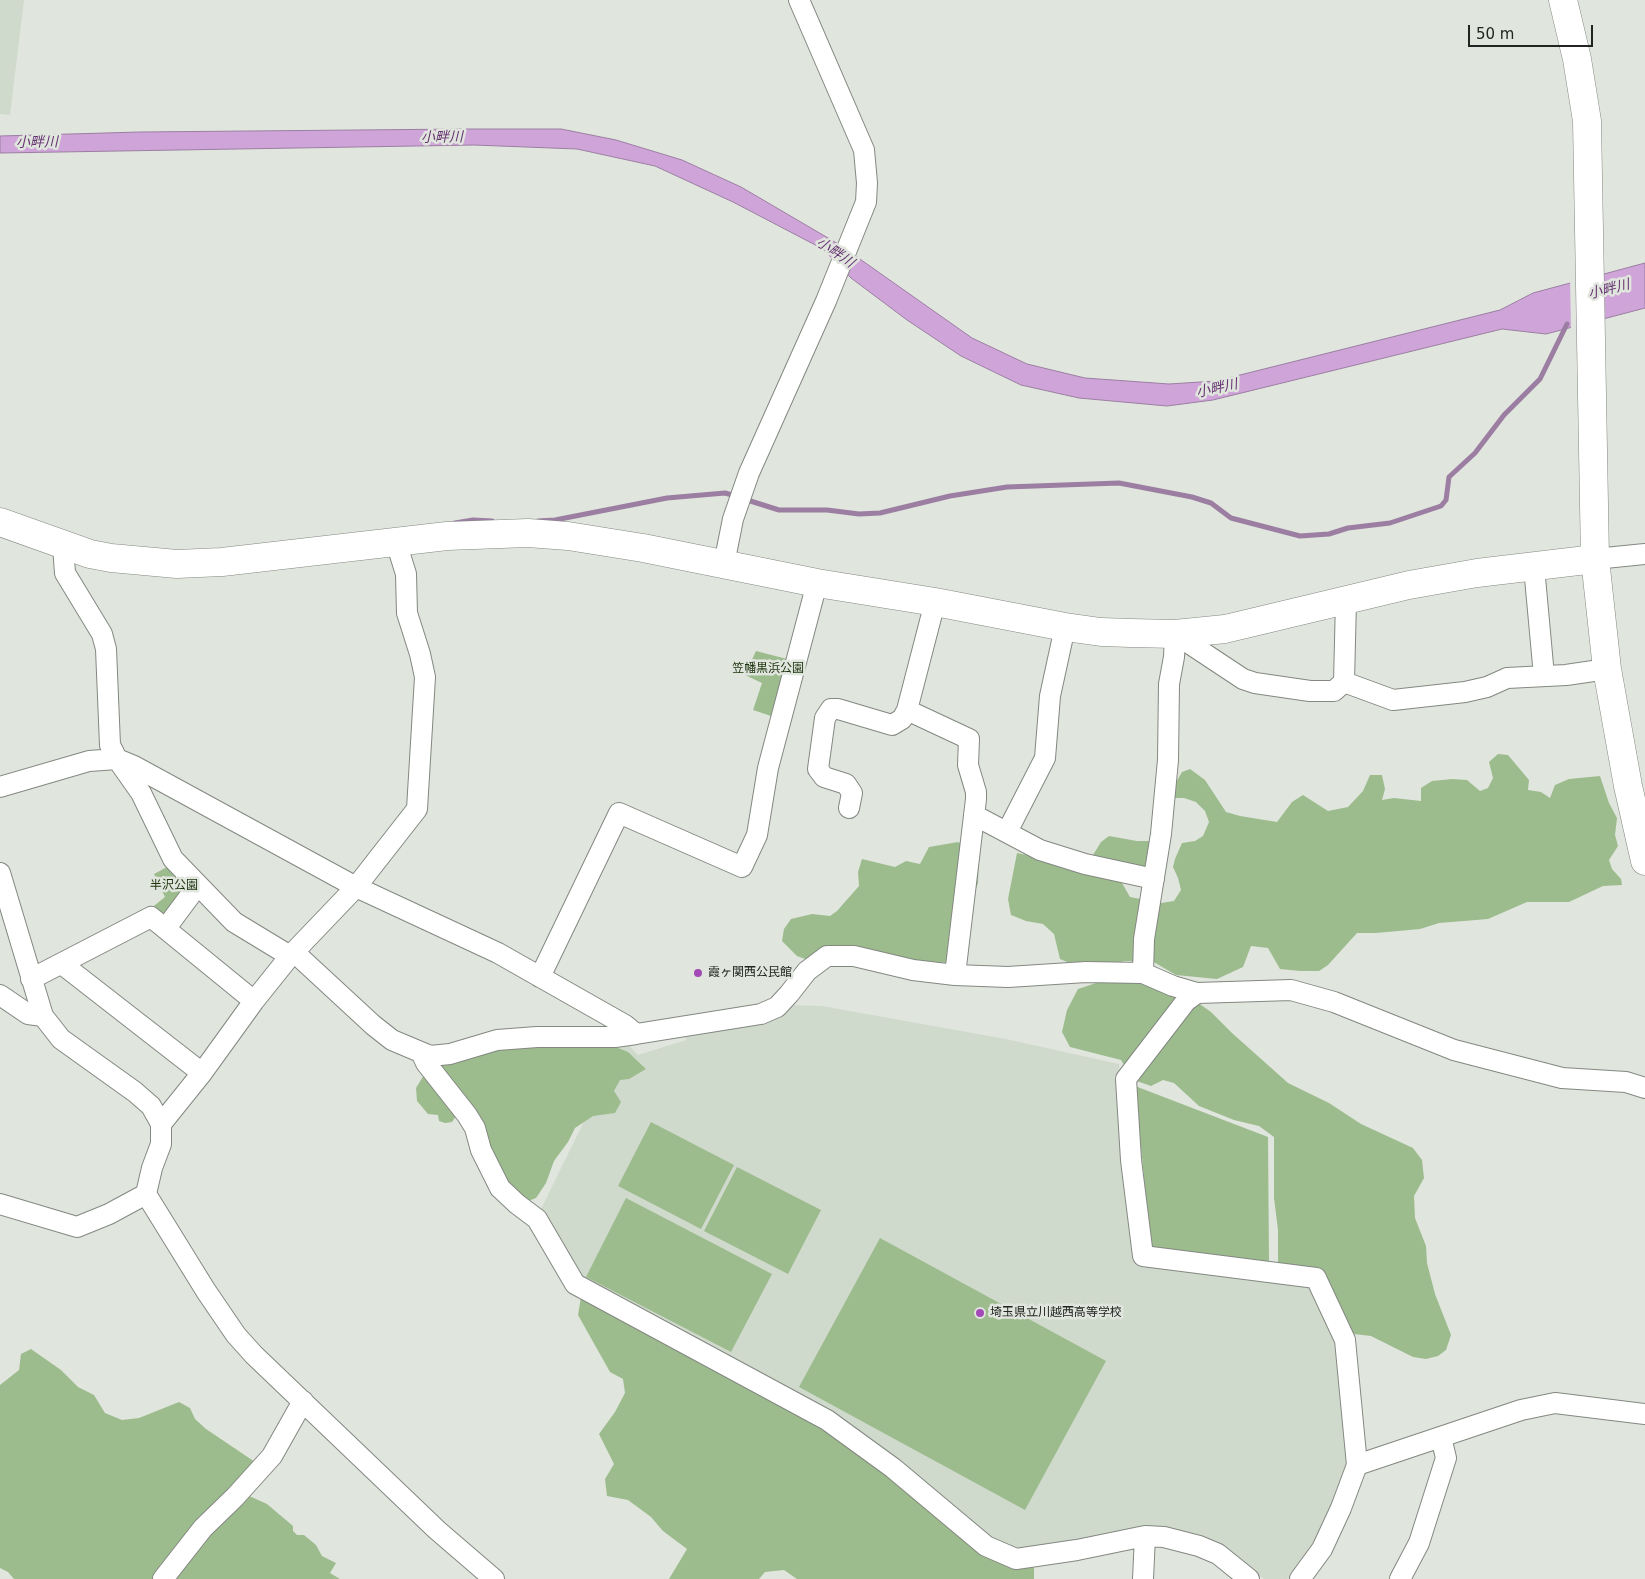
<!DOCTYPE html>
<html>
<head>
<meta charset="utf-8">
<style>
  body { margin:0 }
  #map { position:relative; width:1645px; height:1579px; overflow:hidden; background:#e0e5dd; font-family:"DejaVu Sans",sans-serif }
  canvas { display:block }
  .scale { position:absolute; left:1468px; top:25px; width:125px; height:22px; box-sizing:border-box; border:2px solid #222421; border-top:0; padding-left:6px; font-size:15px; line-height:18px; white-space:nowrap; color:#222421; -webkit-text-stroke:4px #e0e5dd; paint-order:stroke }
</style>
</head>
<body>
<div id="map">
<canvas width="1645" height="1579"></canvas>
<div class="scale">50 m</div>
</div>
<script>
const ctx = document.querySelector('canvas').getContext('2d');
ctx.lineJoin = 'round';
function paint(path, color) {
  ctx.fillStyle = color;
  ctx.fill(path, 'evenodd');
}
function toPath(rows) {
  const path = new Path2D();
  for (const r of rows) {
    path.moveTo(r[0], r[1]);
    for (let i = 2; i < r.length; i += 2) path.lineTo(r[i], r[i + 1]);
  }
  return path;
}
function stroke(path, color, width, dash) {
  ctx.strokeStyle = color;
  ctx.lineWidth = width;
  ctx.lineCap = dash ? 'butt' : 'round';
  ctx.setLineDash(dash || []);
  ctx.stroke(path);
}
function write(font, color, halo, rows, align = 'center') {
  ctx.font = font + ' "DejaVu Sans","Noto Sans JP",sans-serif';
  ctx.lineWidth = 5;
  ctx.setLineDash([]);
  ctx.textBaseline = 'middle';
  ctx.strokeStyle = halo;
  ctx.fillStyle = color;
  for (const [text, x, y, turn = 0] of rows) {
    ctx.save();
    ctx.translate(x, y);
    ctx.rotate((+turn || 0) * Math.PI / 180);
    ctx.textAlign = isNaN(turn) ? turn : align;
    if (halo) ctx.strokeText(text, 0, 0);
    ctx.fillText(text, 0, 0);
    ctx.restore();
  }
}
const built = toPath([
  [0,0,24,0,10,115,0,114],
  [791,1005,822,1006,1006,1039,1119,1064,1134,1263,1312,1288,1334,1339,1347,1461,1335,1500,1322,1532,1294,1577,1286,1579,1264,1579,1212,1544,1071,1544,1016,1550,994,1541,582,1284,539,1213,621,1046,628,1044,638,1055,686,1040,685,1036]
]);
const green = toPath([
  [756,651,787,659,771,716,753,710,762,683,745,675],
  [1498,754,1508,755,1529,780,1528,790,1541,792,1550,798,1555,785,1569,779,1600,776,1609,803,1617,818,1615,835,1618,846,1609,860,1612,869,1621,879,1622,885,1603,886,1569,902,1527,902,1488,919,1439,923,1420,929,1376,933,1357,933,1328,965,1319,971,1300,971,1280,969,1268,948,1251,946,1243,967,1217,979,1176,975,1152,961,1125,961,1112,964,1085,961,1072,964,1060,959,1054,934,1043,924,1026,921,1011,915,1008,899,1017,853,1031,856,1058,848,1093,855,1101,842,1109,836,1137,841,1153,841,1150,869,1136,869,1122,883,1130,897,1161,903,1174,901,1181,890,1178,878,1173,867,1175,859,1182,843,1195,841,1203,836,1209,822,1205,811,1196,802,1184,798,1173,798,1175,784,1182,772,1190,769,1205,780,1226,812,1240,816,1277,822,1292,802,1303,795,1328,811,1348,807,1363,791,1370,775,1382,775,1385,789,1382,800,1394,798,1421,801,1421,788,1432,781,1452,779,1467,780,1480,791,1488,788,1493,778,1489,762],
  [958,842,979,853,978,883,950,963,817,952,805,959,797,956,782,941,784,929,791,919,812,914,830,916,837,911,859,886,858,872,862,859,895,867,906,861,920,864,929,847],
  [171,865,188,890,168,917,150,909,165,897,154,874],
  [1144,981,1197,1002,1211,1012,1232,1033,1288,1083,1329,1103,1361,1124,1413,1148,1422,1160,1424,1178,1414,1196,1415,1218,1426,1246,1427,1263,1435,1294,1451,1335,1446,1350,1438,1356,1426,1359,1413,1357,1371,1336,1354,1334,1334,1303,1278,1264,1278,1230,1274,1198,1274,1137,1259,1126,1234,1120,1199,1106,1174,1083,1163,1080,1151,1086,1134,1080,1121,1060,1070,1047,1062,1032,1067,1010,1078,989,1099,982,1118,983],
  [609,1044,628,1052,646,1069,629,1079,620,1080,614,1091,621,1102,615,1113,593,1116,575,1128,568,1142,554,1161,546,1183,536,1198,523,1203,456,1116,452,1122,445,1123,439,1121,438,1115,428,1114,417,1101,416,1088,427,1070,435,1065,502,1046],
  [1135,1086,1268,1137,1269,1263,1151,1249],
  [651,1122,734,1165,701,1229,618,1186],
  [737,1167,821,1210,788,1274,704,1231],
  [626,1198,772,1274,731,1352,586,1277],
  [880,1238,1106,1361,1025,1510,799,1387],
  [581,1297,823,1428,899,1482,987,1555,1034,1568,1034,1579,797,1579,784,1570,765,1572,759,1579,669,1579,687,1549,663,1531,651,1517,628,1500,607,1496,605,1479,614,1464,599,1434,615,1412,625,1393,623,1379,610,1372,578,1315],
  [31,1349,61,1370,78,1387,94,1395,105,1413,122,1420,139,1418,179,1402,190,1408,195,1419,206,1429,258,1464,153,1579,14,1579,8,1572,0,1568,0,1385,19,1370,21,1354],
  [247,1495,267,1504,293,1526,293,1531,297,1535,304,1535,316,1545,322,1556,336,1563,330,1573,340,1579,171,1579,178,1569]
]);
const water = toPath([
  [465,129,561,129,616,140,682,160,741,187,840,245,972,338,1027,364,1085,378,1169,384,1216,381,1500,310,1533,293,1645,263,1645,308,1546,334,1502,329,1213,400,1167,406,1079,398,1021,385,961,356,907,320,851,278,823,249,733,202,655,166,577,149,474,145,0,153,0,136,140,132,465,129]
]);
const pier = toPath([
  [1600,273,1599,323,1571,330,1570,280]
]);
const stream = toPath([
  [744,499,779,510,827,510,859,514,880,513,950,496,1007,487,1119,483,1192,497,1211,503,1231,518,1300,536,1329,534,1348,528,1390,523,1441,506,1446,500,1449,477,1475,453,1504,415,1540,379,1567,324],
  [538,521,555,520,667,498,725,493,736,496],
  [455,523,473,520,492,521]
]);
const street = toPath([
  [63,546,65,573,102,634,106,649,110,745,117,759,141,793,173,859,234,922,290,956],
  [1595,559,1645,554],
  [724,564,733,519,749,473,826,301,866,202,867,183,864,150,799,0],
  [1534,567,1544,676],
  [1346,600,1344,682,1393,700,1465,692,1487,687,1507,678,1566,675,1607,669],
  [1175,634,1243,679,1255,683,1310,691,1334,691,1344,682],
  [907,710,969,739,968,765,976,792,976,799,955,975],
  [0,787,89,761,117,759,134,766,356,887,498,953,625,1025,636,1034,761,1014,777,1007,789,994,807,971,827,956,854,956,913,970,955,975,1008,977,1086,972,1143,973,1173,986,1197,993,1291,990,1334,1002,1454,1050,1562,1078,1626,1082,1645,1088],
  [849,808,852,793,846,784,824,777,818,769,825,718,831,709,838,709,892,725,902,719,907,710,935,602],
  [974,815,1040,850,1085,864,1154,879],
  [1007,832,1045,758,1050,696,1065,627],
  [0,873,43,1016,61,1039,135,1092,151,1106,161,1124,161,1144,152,1168,146,1194,206,1291,236,1335,254,1355,437,1530,494,1579],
  [166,928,198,885],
  [294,952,373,1025,392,1040,430,1056,450,1054,497,1040,537,1037,615,1037,636,1034],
  [62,964,202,1073],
  [1143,973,1144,939,1161,834,1168,760,1169,684,1174,657,1175,634],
  [540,977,619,813,742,867,757,835,768,768,817,583],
  [31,979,151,917,254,1001],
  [1197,993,1186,1001,1126,1079,1131,1160,1143,1256,1316,1278,1345,1340,1357,1465],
  [0,995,28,1014,43,1016],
  [421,1052,426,1063,467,1115,475,1128,481,1150,500,1188,517,1204,537,1219,575,1284,827,1420,893,1468,986,1546,1016,1559,1077,1550,1145,1536,1164,1537,1199,1546,1218,1554,1249,1579],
  [161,1124,202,1073,254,1001,290,956,356,887,417,809,425,677,420,654,407,613,406,574,396,542],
  [0,1204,77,1227,109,1214,146,1194],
  [163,1579,203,1528,235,1497,272,1456,303,1401],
  [1143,1579,1145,1536],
  [1300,1579,1322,1549,1341,1508,1357,1465,1521,1410,1555,1403,1645,1414],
  [1400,1579,1419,1543,1446,1458,1441,1437]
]);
const secondary = toPath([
  [1563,0,1577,59,1587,121,1595,559,1607,669,1628,786,1645,861],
  [0,522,90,554,111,558,177,564,222,562,447,536,528,533,568,536,643,548,817,583,935,602,1065,627,1101,632,1131,633,1175,634,1225,629,1409,585,1477,573,1595,559]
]);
const markers = [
  [698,973,5,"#a24ab6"],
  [980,1313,5,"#a24ab6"]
];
const parkNames = [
  ["笠幡黒浜公園",768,669],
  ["半沢公園",174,886]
];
const poiNames = [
  ["霞ヶ関西公民館",708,973],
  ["埼玉県立川越西高等学校",990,1313]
];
const waterNames = [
  ["小畔川",442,138,-1],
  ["小畔川",37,143,-1],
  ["小畔川",835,253,34],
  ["小畔川",1609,290,-14],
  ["小畔川",1217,389,-12]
];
paint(built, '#d0dacc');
paint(green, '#9dbc8e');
paint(water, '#cfa5d9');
stroke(water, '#9b7ea2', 1);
paint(pier, '#e0e5dd');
stroke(stream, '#9b7ea2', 5);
stroke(street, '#838881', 22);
stroke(secondary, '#838881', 29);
stroke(street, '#fff', 20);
stroke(secondary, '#fff', 28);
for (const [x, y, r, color] of markers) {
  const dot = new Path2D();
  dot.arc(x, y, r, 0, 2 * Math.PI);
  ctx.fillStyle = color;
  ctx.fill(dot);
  stroke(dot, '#e0e5dd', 2);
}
write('12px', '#1b330d', '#e0e5dd', parkNames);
write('12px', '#222421', '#e0e5dd', poiNames, 'left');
write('italic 14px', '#663372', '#e0e5dd', waterNames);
</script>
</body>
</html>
